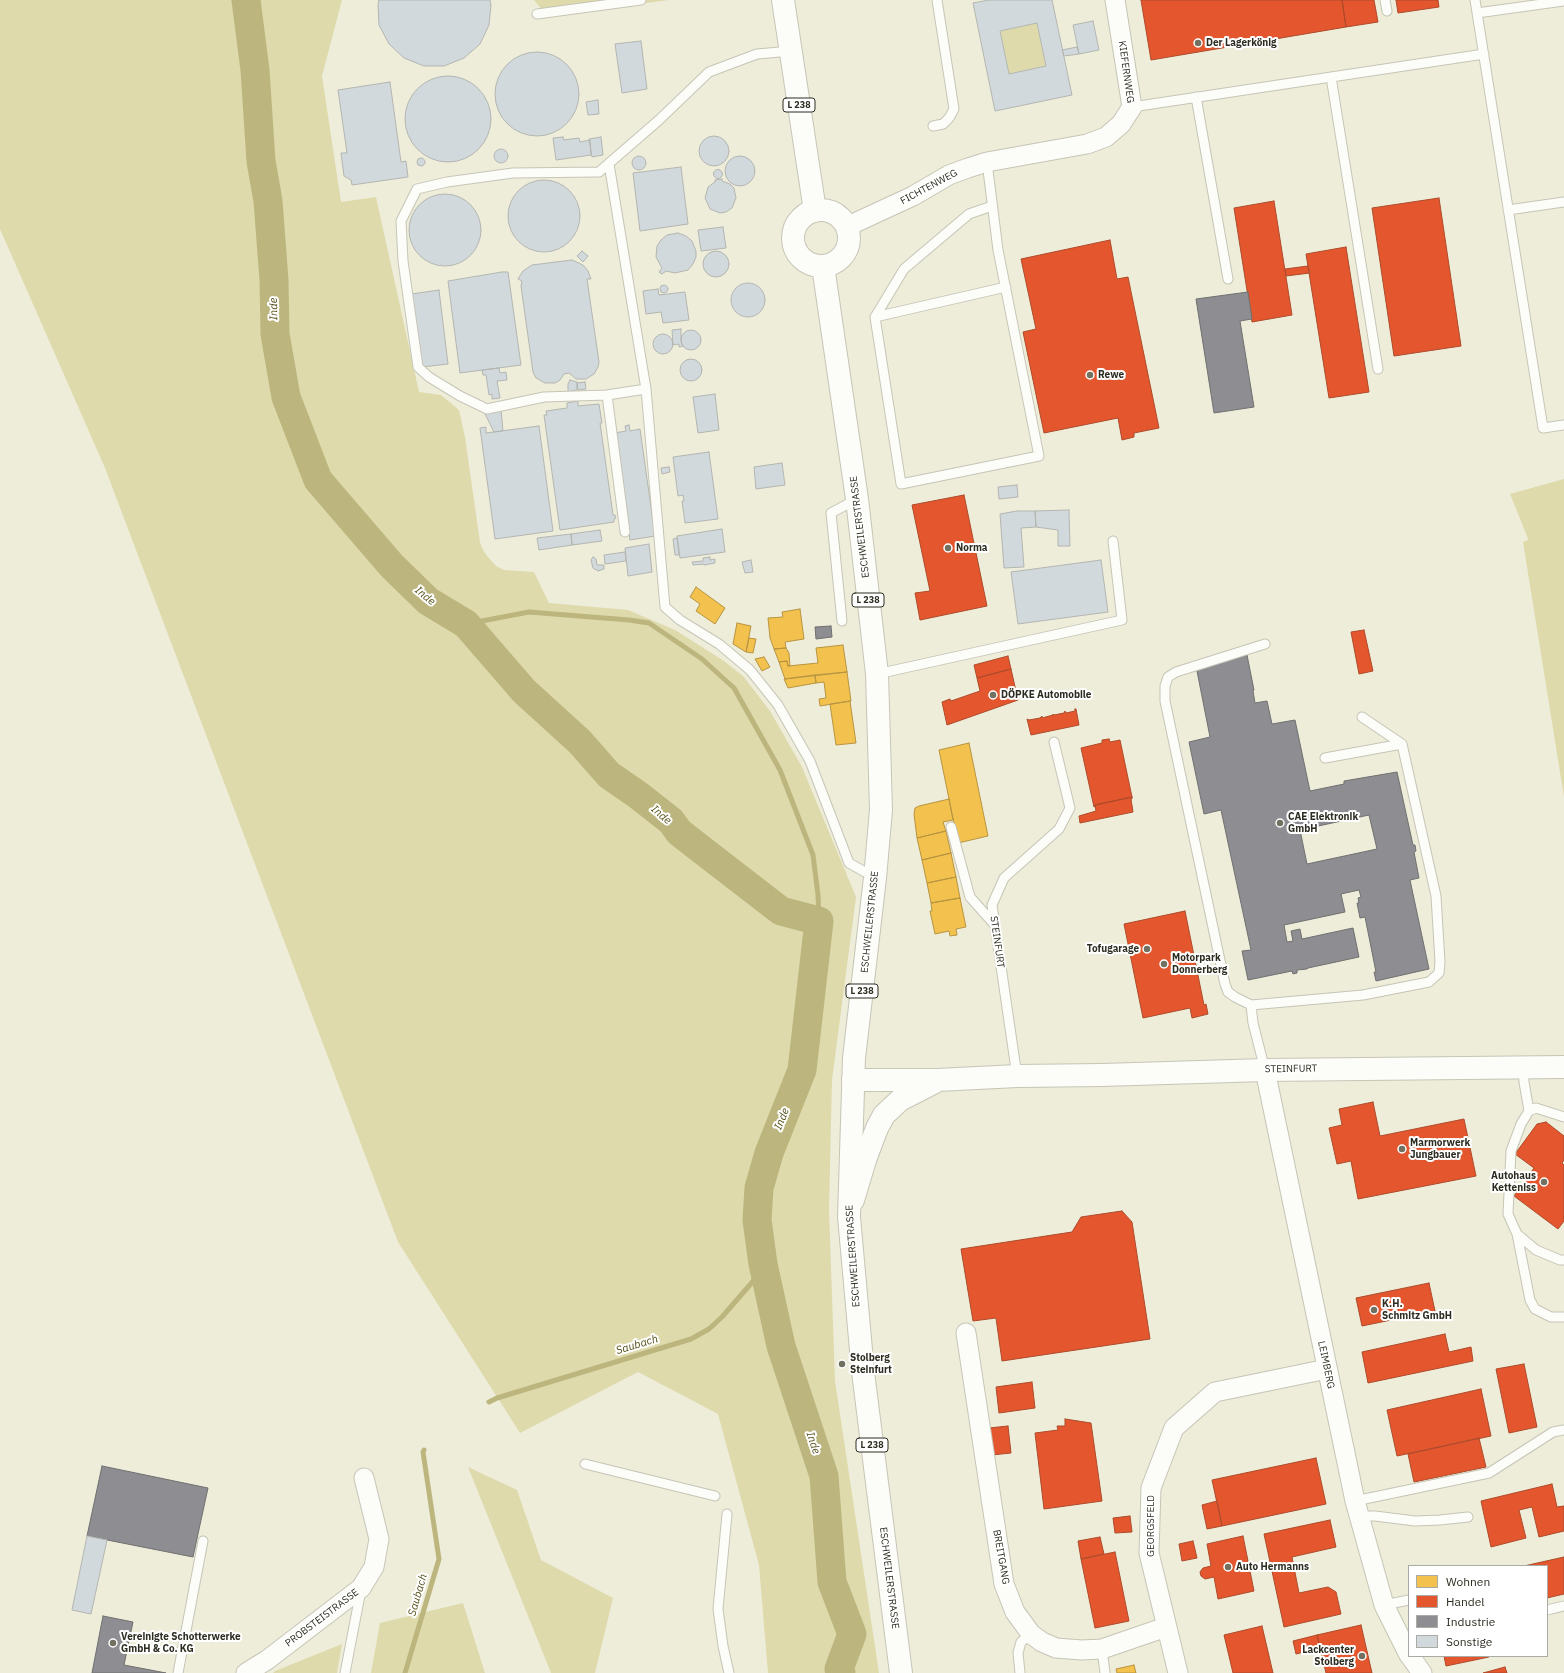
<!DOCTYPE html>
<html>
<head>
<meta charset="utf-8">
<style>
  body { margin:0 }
  #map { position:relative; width:1564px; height:1673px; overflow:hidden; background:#eeedda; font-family:"IBM Plex Sans",sans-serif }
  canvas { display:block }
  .legend { position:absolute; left:1408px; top:1565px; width:140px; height:92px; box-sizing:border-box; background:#fff; border:1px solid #ababa6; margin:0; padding:5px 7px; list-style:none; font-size:12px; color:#2d2c20 }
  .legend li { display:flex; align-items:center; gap:8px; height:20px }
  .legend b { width:20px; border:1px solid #ababa6 }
</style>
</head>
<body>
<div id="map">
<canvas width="1564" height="1673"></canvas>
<ul class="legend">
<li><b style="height:11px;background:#f2c14e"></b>Wohnen</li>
<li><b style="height:11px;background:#e4572e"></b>Handel</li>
<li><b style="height:11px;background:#8d8d92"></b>Industrie</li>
<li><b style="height:11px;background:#d2d9dc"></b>Sonstige</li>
</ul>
</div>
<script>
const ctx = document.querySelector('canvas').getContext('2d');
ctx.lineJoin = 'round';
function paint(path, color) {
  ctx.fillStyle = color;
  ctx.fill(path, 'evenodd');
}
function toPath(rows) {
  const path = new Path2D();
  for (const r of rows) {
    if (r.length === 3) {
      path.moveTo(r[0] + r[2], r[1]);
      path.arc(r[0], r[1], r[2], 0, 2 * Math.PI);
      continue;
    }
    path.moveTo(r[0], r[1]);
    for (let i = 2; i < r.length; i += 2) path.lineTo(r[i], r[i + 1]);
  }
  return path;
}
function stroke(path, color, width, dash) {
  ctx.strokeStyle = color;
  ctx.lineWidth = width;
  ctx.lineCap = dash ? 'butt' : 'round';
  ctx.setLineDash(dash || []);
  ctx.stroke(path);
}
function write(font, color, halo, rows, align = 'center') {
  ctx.font = font + ' "IBM Plex Sans",sans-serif';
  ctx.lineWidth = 4;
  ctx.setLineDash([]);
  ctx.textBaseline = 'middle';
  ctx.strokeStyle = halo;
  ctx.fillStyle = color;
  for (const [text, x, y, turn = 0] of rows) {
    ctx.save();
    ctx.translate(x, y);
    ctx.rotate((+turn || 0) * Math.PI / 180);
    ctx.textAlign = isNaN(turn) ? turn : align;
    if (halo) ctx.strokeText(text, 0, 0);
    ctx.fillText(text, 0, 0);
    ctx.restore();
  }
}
const green = toPath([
  [0,0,342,0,322,76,341,202,376,197,419,392,441,395,459,410,465,437,480,542,482,548,487,556,496,566,504,570,534,572,549,603,628,610,675,630,724,661,743,676,770,711,802,767,856,897,832,1080,829,1209,835,1381,879,1673,768,1673,759,1565,718,1414,638,1372,520,1433,398,1242,105,468,0,229],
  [534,0,669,0,547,16],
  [1037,23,1046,66,1009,74,1000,31],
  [1564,479,1564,797,1523,542,1528,540,1527,536,1510,494],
  [468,1467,517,1490,541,1560,613,1598,595,1673,551,1673],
  [463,1603,485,1673,371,1673,380,1623],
  [342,1644,337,1673,273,1673,275,1671]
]);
const homes = toPath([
  [696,587,725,608,715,624,696,611,700,604,690,597,696,587],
  [800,609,804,639,785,642,786,648,774,649,770,638,768,618,783,617,782,612,800,609],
  [737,623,751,626,746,652,733,644,737,623],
  [749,638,756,639,753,653,746,652,749,638],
  [843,645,847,672,785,679,779,662,787,661,788,666,818,663,816,648,843,645],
  [786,648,789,653,790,666,788,666,787,661,779,662,774,649,786,648],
  [764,657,770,667,762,671,755,659,764,657],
  [847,672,851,701,820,706,819,699,826,698,824,682,816,683,815,675,847,672],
  [815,675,816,683,788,688,784,679,815,675],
  [850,701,856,743,836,745,830,704,850,701],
  [969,743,988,836,958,843,939,750,969,743],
  [949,799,953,820,943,822,946,831,917,838,914,814,915,808,919,806,949,799],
  [946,831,951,853,922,860,917,838,946,831],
  [951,853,956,877,927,883,922,860,951,853],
  [956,877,960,898,931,903,927,883,956,877],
  [960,898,966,927,956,929,957,935,950,936,949,931,935,934,930,911,932,911,931,903,960,898],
  [1134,1665,1136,1673,1117,1673,1116,1669,1134,1665]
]);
const shops = toPath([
  [1141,0,1342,0,1346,27,1151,60,1141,0],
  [1342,0,1374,0,1378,22,1346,27,1342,0],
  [1396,0,1438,0,1439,7,1398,13,1396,0],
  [1439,198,1461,346,1394,356,1372,208,1439,198],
  [1274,201,1292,315,1252,322,1234,208,1274,201],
  [1110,240,1117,279,1128,277,1159,428,1134,433,1134,437,1122,440,1118,418,1044,433,1023,332,1036,329,1021,259,1110,240],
  [1346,247,1369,392,1329,398,1306,254,1346,247],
  [1308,266,1310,273,1286,276,1285,269,1308,266],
  [964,495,987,606,920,620,915,593,930,591,912,505,964,495],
  [1364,630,1373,671,1359,674,1351,632,1364,630],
  [1008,656,1011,669,977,678,974,665,1008,656],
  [1011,669,1018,700,947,725,942,702,950,699,951,701,980,691,977,678,1011,669],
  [1075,709,1076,709,1079,725,1031,735,1027,719,1029,720,1040,718,1042,716,1042,718,1053,715,1053,714,1054,715,1064,713,1065,711,1066,713,1075,711,1075,709],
  [1109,739,1110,742,1120,740,1132,797,1095,805,1096,806,1094,807,1081,748,1102,743,1102,740,1109,739],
  [1132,797,1132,799,1131,799,1133,812,1080,823,1079,816,1096,811,1095,805,1132,797],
  [1185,911,1204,1005,1206,1004,1208,1014,1192,1018,1190,1008,1143,1018,1124,924,1185,911],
  [1373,1102,1380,1136,1464,1119,1476,1176,1358,1199,1351,1161,1337,1164,1329,1128,1342,1125,1339,1109,1373,1102],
  [1546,1122,1564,1136,1564,1160,1562,1163,1564,1165,1564,1221,1558,1229,1514,1196,1534,1168,1515,1154,1537,1124,1546,1122],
  [1122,1211,1132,1222,1150,1339,1002,1361,996,1318,973,1321,961,1249,1072,1232,1081,1217,1122,1211],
  [1429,1283,1435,1311,1362,1326,1356,1298,1429,1283],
  [1445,1334,1449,1352,1471,1347,1473,1361,1368,1383,1362,1352,1445,1334],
  [1524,1364,1537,1427,1509,1433,1496,1369,1524,1364],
  [1032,1382,1035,1408,999,1413,996,1387,1032,1382],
  [1481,1389,1491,1436,1397,1456,1387,1410,1481,1389],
  [1065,1419,1091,1423,1102,1501,1044,1509,1035,1433,1058,1430,1057,1426,1065,1426,1065,1419],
  [1008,1426,1011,1453,992,1455,989,1428,1008,1426],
  [1479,1438,1486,1467,1414,1482,1408,1454,1479,1438],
  [1316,1458,1326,1504,1222,1526,1212,1480,1316,1458],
  [1552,1484,1557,1507,1564,1506,1564,1531,1539,1537,1532,1507,1519,1510,1526,1538,1491,1547,1481,1501,1552,1484],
  [1217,1501,1222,1526,1207,1529,1202,1505,1217,1501],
  [1130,1516,1132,1532,1115,1533,1113,1518,1130,1516],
  [1330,1520,1336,1547,1292,1557,1299,1593,1328,1587,1336,1592,1341,1614,1284,1627,1264,1534,1330,1520],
  [1243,1536,1254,1591,1218,1599,1214,1577,1205,1579,1201,1576,1200,1572,1203,1568,1211,1566,1207,1544,1243,1536],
  [1100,1537,1104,1554,1081,1559,1078,1541,1100,1537],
  [1193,1541,1197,1558,1182,1561,1179,1544,1193,1541],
  [1115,1552,1129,1621,1095,1628,1081,1559,1115,1552],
  [1564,1557,1564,1594,1547,1598,1547,1566,1524,1566,1564,1557],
  [1361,1625,1372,1673,1326,1673,1317,1635,1361,1625],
  [1262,1626,1273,1673,1233,1673,1224,1635,1262,1626],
  [1317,1635,1320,1648,1296,1654,1293,1641,1317,1635],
  [1444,1656,1489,1656,1489,1657,1446,1666,1444,1656],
  [1505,1667,1507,1673,1483,1673,1505,1667]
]);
const industry = toPath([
  [1248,292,1252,319,1240,321,1254,407,1214,413,1196,299,1248,292],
  [831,626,832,637,816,639,815,627,831,626],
  [1247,655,1254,690,1253,691,1255,703,1267,701,1272,724,1295,720,1310,791,1344,784,1344,781,1397,772,1413,845,1415,845,1416,851,1414,852,1419,878,1410,880,1429,969,1376,981,1374,972,1376,972,1365,917,1360,918,1357,903,1359,903,1358,898,1361,897,1359,890,1341,894,1345,912,1284,925,1287,942,1293,941,1291,931,1300,929,1302,939,1353,928,1359,957,1308,968,1307,969,1297,970,1297,973,1293,974,1292,971,1248,980,1242,951,1251,950,1221,810,1204,814,1189,742,1210,737,1196,666,1247,655],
  [1369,815,1377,849,1307,864,1300,830,1369,815],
  [102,1466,208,1488,193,1557,87,1536,102,1466],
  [103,1616,133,1622,124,1665,166,1673,92,1673,103,1616]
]);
const stream = toPath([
  [466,624,529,612,629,620,649,623,702,659,734,688,780,770,813,855,818,895,819,921],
  [489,1402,497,1398,691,1339,709,1329,722,1317,755,1279,763,1264],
  [405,1673,439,1559,423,1452,424,1450]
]);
const river = toPath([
  [246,0,255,70,261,161,268,201,274,280,275,334,286,397,318,480,392,566,428,601,466,624,524,691,580,742,609,775,638,795,671,821,679,832,702,850,781,911,819,921,802,1070,769,1153,759,1188,757,1220,763,1264,781,1346,824,1476,832,1582,852,1634,839,1669,841,1673]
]);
const building = toPath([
  [379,0,490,0,491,5,489,25,480,44,464,58,444,66,424,66,404,58,389,44,379,25,378,4,379,0],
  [989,0,1052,0,1072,95,995,111,973,3,989,0],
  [1037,23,1046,66,1009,74,1000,31,1037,23],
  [1093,21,1099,50,1079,54,1073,25,1093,21],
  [641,41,647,89,622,93,615,44,641,41],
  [1077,47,1079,54,1064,56,1062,50,1077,47],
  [537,94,42],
  [448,119,43],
  [390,82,401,162,406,161,408,177,352,185,351,180,344,176,341,153,347,153,338,90,390,82],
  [598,100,599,114,588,115,586,102,598,100],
  [714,151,15],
  [563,137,564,140,579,138,580,142,590,140,591,155,556,160,553,138,563,137],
  [601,137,603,155,592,157,589,139,601,137],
  [501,156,7],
  [639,163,7],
  [740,171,15],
  [421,162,4],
  [681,167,688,224,640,231,633,173,681,167],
  [718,174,4.5],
  [722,179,722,181,730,184,734,188,736,198,732,208,726,212,720,213,710,209,705,198,708,187,715,182,715,180,722,179],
  [544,216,36],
  [445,230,36],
  [723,227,726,248,701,251,698,230,723,227],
  [678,233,686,236,692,241,696,251,696,257,693,264,688,270,675,273,666,271,662,274,659,272,662,268,656,257,657,246,661,240,667,235,678,233],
  [582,251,588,256,583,262,577,256,582,251],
  [716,264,13],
  [572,260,583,265,588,271,591,279,587,279,599,362,598,367,594,374,586,379,576,379,569,373,564,374,560,380,555,383,545,383,536,378,533,372,521,286,522,281,518,279,523,271,532,265,572,260],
  [502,272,508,272,521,365,460,373,448,281,502,272],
  [748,300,17],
  [664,289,4],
  [658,289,659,295,685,292,689,320,663,323,661,312,646,314,643,291,658,289],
  [439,290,448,364,422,367,412,294,439,290],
  [681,329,681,341,683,346,679,347,679,344,673,345,672,330,681,329],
  [691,340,10],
  [663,344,10],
  [691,370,11],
  [499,368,500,373,506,372,507,380,497,381,500,398,492,399,492,394,489,395,486,375,483,375,482,370,499,368],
  [570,380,577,382,577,390,568,392,568,384,570,380],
  [585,382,586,389,578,390,577,383,585,382],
  [715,394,719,430,698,433,693,397,715,394],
  [578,401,578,406,599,404,602,423,600,423,613,515,615,515,616,518,614,519,614,522,560,530,544,415,547,415,546,411,567,408,567,403,578,401],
  [501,410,503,431,494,432,485,414,488,412,501,410],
  [629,425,630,431,640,429,655,536,630,540,615,433,626,431,625,426,629,425],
  [539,426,553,531,495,539,480,428,486,427,486,433,539,426],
  [709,452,718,519,685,523,682,501,684,501,683,495,678,496,673,457,709,452],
  [782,463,785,485,756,489,754,467,782,463],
  [669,467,670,472,662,474,661,468,669,467],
  [1017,485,1018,497,999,499,998,487,1017,485],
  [1069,510,1070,546,1058,546,1058,530,1036,527,1035,511,1069,510],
  [1017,511,1035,511,1036,527,1021,528,1024,567,1004,568,1000,514,1017,511],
  [722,529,725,552,680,558,677,536,722,529],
  [600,530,602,541,572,545,571,534,600,530],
  [571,534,572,545,539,550,537,538,571,534],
  [677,538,679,555,675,555,673,539,677,538],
  [649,544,652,572,628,576,625,548,649,544],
  [625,552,626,561,605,564,604,555,625,552],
  [593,557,596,559,597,565,604,565,604,569,598,571,593,568,591,560,593,557],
  [710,557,710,560,715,559,715,563,704,565,704,564,693,565,692,562,703,561,703,558,710,557],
  [751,560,753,572,745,573,742,562,751,560],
  [1101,560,1108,612,1018,624,1011,572,1101,560],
  [87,1536,107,1540,91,1614,72,1610,87,1536]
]);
const lane = toPath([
  [1385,0,1387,11],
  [1475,0,1543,428,1564,425],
  [1477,13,1564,1],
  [537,14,641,0],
  [791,51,757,54,709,72,659,120,599,172,513,173,447,182,417,189,401,221,403,261,418,367,429,377,460,396,487,409,544,397,607,395,646,389,665,607,680,620,719,644,750,670,778,705,810,761,849,863,874,877],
  [1331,77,1378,369],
  [1196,97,1228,279],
  [1132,107,1484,54],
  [933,126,943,124,949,118,954,109,937,0],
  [987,162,998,250,1039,456,901,484,875,317,904,269,969,214,992,206],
  [609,164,646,389],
  [1508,210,1564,202],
  [875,317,1006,287],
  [607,395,625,532],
  [842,621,831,513,857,499],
  [877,674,1122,620,1113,541],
  [1362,717,1402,744],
  [951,827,970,897,994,924],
  [1251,1005,1235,997,1228,992,1225,984,1165,701,1165,686,1168,677,1176,672,1265,644],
  [1523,1066,1524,1082,1529,1111,1521,1124,1511,1151,1508,1214,1517,1234,1536,1250,1560,1260,1564,1260],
  [1265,1070,1253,1023,1251,1005,1363,995,1429,982,1439,973,1440,962,1436,896,1402,744,1325,758],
  [1017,1076,992,905,1004,878,1059,829,1070,808,1054,742],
  [1529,1111,1536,1108,1564,1117],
  [1517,1234,1530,1300,1535,1309,1551,1317,1564,1317],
  [585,1464,715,1496],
  [1355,1501,1489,1473,1553,1432,1564,1430],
  [727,1514,718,1609,723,1646,729,1673],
  [1359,1516,1375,1516,1415,1521,1440,1520,1468,1517],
  [1384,1605,1409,1600],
  [1547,1610,1564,1606],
  [1102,1649,1105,1673],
  [178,1673,203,1541],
  [345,1673,361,1590],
  [1020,1673,1018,1653,1021,1642,1031,1634]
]);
const street = toPath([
  [846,227,913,196,949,175,968,168,987,162,1087,144,1106,137,1121,124,1132,107,1115,0],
  [1265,1070,1355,1501,1384,1605,1409,1655],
  [966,1333,1004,1584,1015,1612,1031,1634,1042,1642,1056,1648,1082,1650,1102,1649,1166,1627],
  [1410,1656,1422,1673],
  [246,1673,267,1660,361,1588,374,1567,379,1539,364,1478],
  [1178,1673,1149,1553,1151,1488,1174,1428,1215,1392,1327,1369]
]);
const secondary = toPath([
  [853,1080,937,1080,1017,1076,1102,1075,1265,1070,1564,1067],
  [853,1200,865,1160,877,1128,884,1115,900,1100,935,1082]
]);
const primary = toPath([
  [783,0,815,211],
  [821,238,28],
  [823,266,857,499,877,674,881,810,875,878,854,1058,849,1217,863,1372,901,1673]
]);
const markers = [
  [1198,43,4,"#717061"],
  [1090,375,4,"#717061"],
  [948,548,4,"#717061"],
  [993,695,4,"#717061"],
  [1280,823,4,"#717061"],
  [1147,949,4,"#717061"],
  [1164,964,4,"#717061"],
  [1402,1149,4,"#717061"],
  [1544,1182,4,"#717061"],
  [1374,1310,4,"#717061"],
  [842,1364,4,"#717061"],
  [1228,1567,4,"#717061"],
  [113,1643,4,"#717061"],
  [1362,1656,4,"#717061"]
];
const shields = [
  [799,105,32],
  [868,600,32],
  [862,991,32],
  [872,1445,32]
];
const shieldNames = [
  ["L 238",799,105],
  ["L 238",868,600],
  ["L 238",862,991],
  ["L 238",872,1445]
];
const poiNames = [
  ["Der Lagerkönig",1206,43],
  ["Rewe",1098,375],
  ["Norma",956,548],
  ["DÖPKE Automobile",1001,695],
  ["CAE Elektronik",1288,817],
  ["GmbH",1288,829],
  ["Tofugarage",1139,949,"right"],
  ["Motorpark",1172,958],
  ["Donnerberg",1172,970],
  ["Marmorwerk",1410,1143],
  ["Jungbauer",1410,1155],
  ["Autohaus",1536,1176,"right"],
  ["Ketteniss",1536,1188,"right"],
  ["K.H.",1382,1304],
  ["Schmitz GmbH",1382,1316],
  ["Stolberg",850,1358],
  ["Steinfurt",850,1370],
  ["Auto Hermanns",1236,1567],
  ["Vereinigte Schotterwerke",121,1637],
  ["GmbH & Co. KG",121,1649],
  ["Lackcenter",1354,1650,"right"],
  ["Stolberg",1354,1662,"right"]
];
const streetNames = [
  ["KIEFERNWEG",1126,72,82],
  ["FICHTENWEG",929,187,-28],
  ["ESCHWEILERSTRASSE",860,527,-97],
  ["ESCHWEILERSTRASSE",870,922,-84],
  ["STEINFURT",997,942,82],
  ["STEINFURT",1291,1069,-1],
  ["ESCHWEILERSTRASSE",853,1256,-94],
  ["LEIMBERG",1326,1365,78],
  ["GEORGSFELD",1151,1526,-90],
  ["BREITGANG",1001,1557,80],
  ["ESCHWEILERSTRASSE",889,1578,83],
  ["PROBSTEISTRASSE",322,1618,-37]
];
const waterNames = [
  ["Inde",274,309,-91],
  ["Inde",425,596,40],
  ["Inde",661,815,41],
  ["Inde",782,1119,-68],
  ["Saubach",637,1345,-17],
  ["Inde",813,1443,72],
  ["Saubach",418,1595,-74]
];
paint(green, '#dedaac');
paint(homes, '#f2c14e');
stroke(homes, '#b79440', 1);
paint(shops, '#e4572e');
stroke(shops, '#ad4a2a', 1);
paint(industry, '#8d8d92');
stroke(industry, '#707070', 1);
stroke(stream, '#bcb67e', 5);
stroke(river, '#bcb67e', 29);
paint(building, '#d2d9dc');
stroke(building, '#b3b5b1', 1);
stroke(lane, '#c6c5b6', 11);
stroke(street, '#c6c5b6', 21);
stroke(secondary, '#c6c5b6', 24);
stroke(primary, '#c6c5b6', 24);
stroke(lane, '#fcfcf9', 9);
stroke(street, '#fcfcf9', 19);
stroke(secondary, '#fcfcf9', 22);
stroke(primary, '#fcfcf9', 22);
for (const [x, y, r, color] of markers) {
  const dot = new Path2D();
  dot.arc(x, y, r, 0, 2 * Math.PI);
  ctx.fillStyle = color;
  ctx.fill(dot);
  stroke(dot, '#fff', 1.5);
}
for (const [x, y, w] of shields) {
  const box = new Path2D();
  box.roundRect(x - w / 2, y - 7, w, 14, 3);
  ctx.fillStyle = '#fff';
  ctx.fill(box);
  stroke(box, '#2d2c20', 1);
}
write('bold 9px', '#2d2c20', null, shieldNames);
write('bold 10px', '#2d2c20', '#fff', poiNames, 'left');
write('10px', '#2d2c20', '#fff', streetNames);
write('italic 11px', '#544e16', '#fff', waterNames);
</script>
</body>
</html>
